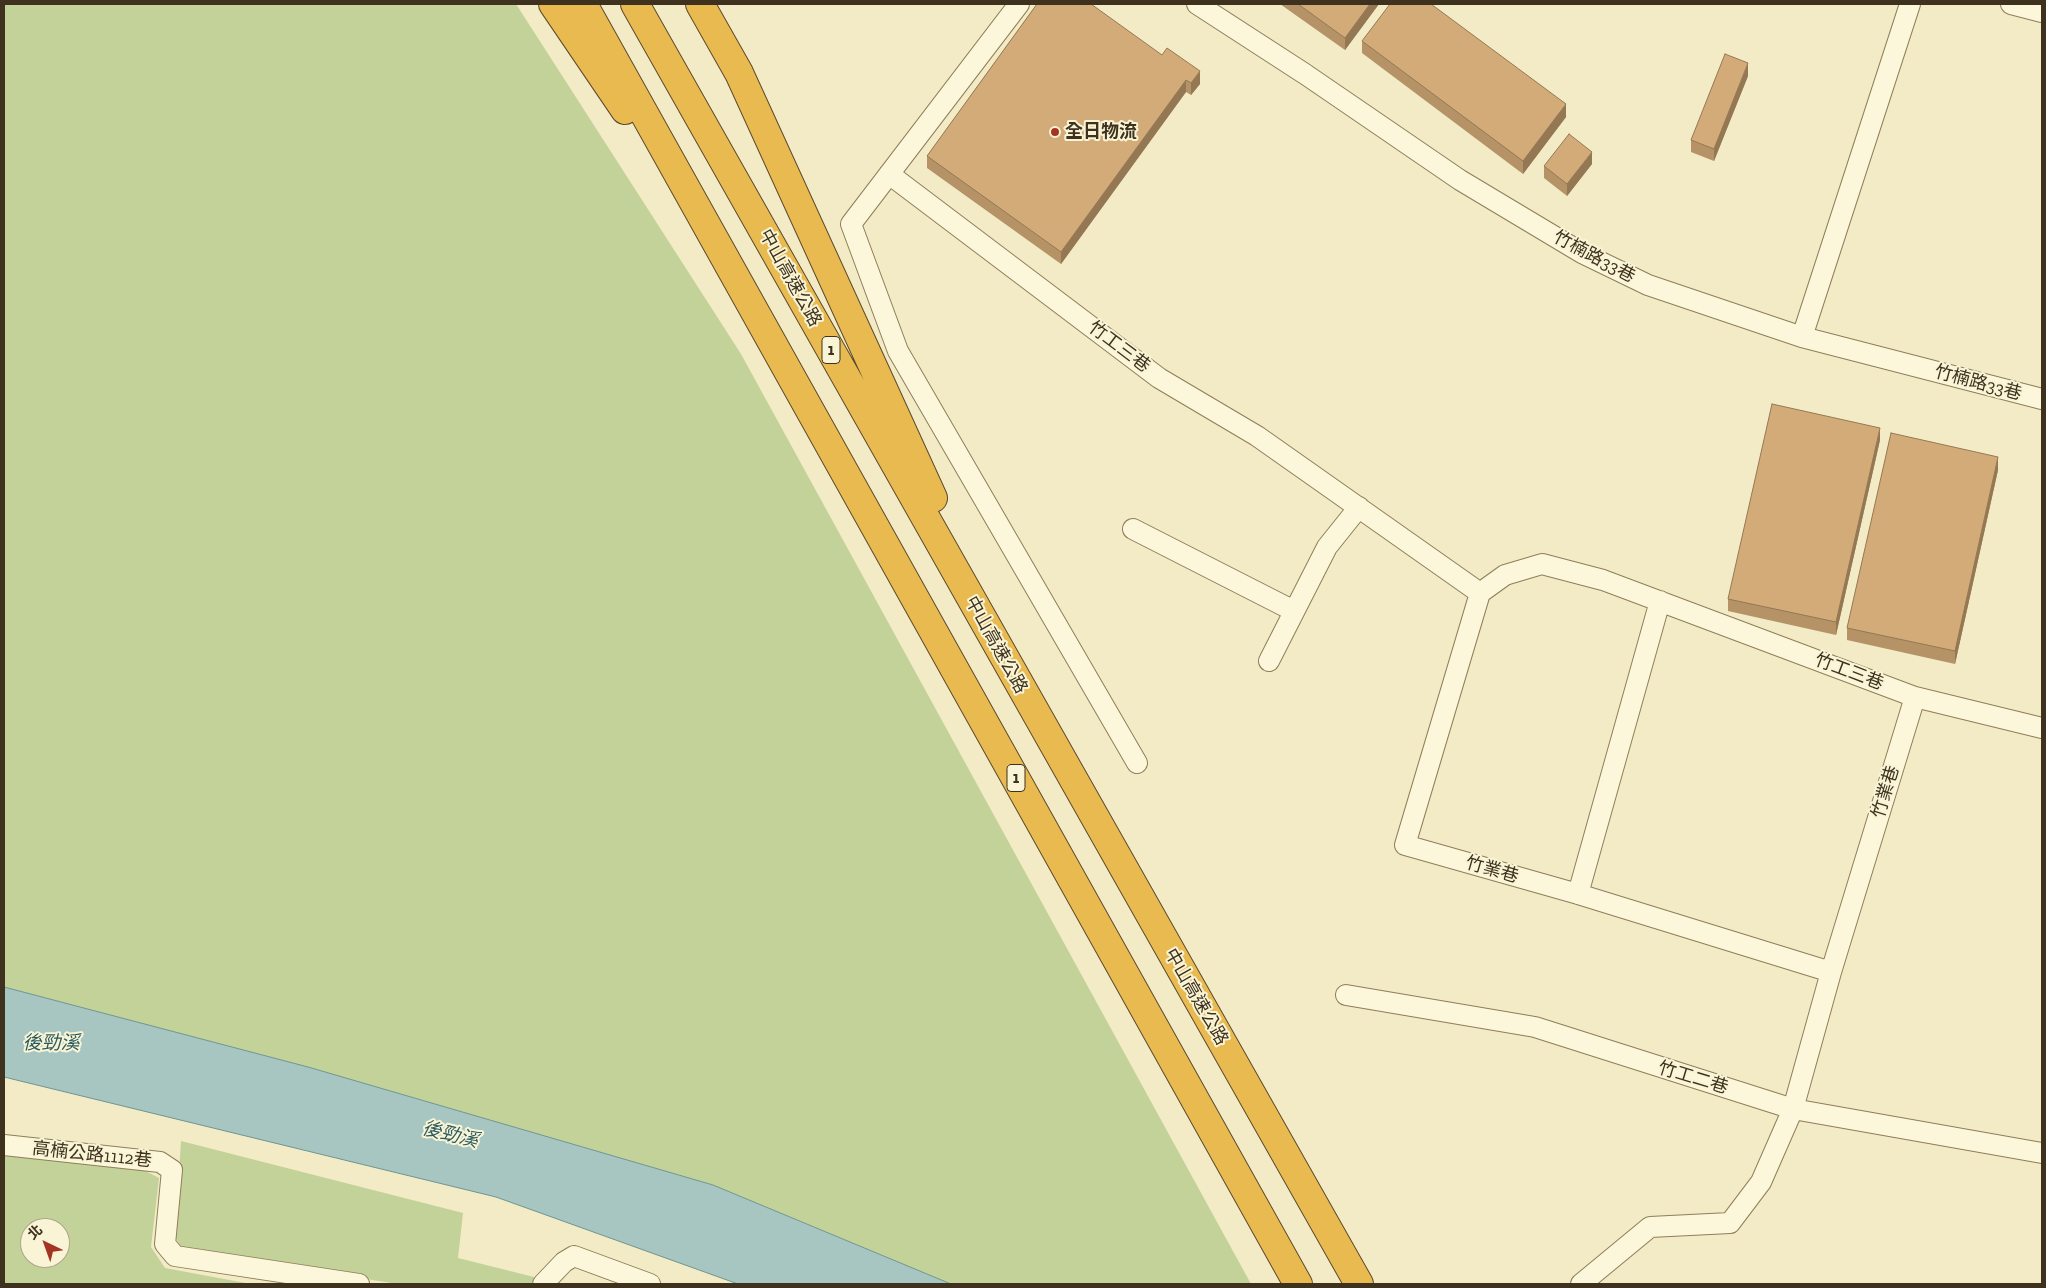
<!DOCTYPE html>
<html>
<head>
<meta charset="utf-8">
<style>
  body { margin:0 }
  #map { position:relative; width:2046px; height:1288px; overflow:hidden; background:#f2ebc5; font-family:"Zilla Slab","Noto Sans TC",serif }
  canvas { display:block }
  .frame { position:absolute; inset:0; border:5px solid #3e321e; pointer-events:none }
  .north { position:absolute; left:20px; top:1218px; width:50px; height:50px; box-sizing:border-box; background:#f9f4d6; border:1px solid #aea68c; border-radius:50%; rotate:318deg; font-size:14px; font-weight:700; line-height:20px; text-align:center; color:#3e321e }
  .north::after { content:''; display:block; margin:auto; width:18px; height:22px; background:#a43523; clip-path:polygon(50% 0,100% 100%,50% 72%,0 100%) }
</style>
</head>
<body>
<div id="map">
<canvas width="2046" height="1288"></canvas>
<div class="frame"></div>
<div class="north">北</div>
</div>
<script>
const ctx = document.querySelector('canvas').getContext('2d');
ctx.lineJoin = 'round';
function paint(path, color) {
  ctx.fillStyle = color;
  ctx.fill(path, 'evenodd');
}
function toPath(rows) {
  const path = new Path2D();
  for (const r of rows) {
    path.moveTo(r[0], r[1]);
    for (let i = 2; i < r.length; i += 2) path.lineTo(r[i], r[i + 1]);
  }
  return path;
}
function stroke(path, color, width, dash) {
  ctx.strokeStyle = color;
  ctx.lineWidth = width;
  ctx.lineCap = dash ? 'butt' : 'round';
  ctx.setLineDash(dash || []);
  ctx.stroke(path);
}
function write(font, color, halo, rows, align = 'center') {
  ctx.font = font + ' "Zilla Slab","Noto Sans TC",serif';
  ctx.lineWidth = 4;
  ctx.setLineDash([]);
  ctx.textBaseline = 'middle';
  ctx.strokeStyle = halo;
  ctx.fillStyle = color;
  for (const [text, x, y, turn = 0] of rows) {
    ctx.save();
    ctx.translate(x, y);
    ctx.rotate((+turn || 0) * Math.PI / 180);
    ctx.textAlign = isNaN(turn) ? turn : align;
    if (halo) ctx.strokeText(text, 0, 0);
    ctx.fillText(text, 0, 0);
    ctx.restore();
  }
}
const green = toPath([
  [4,4,516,4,741,354,1251,1284,951,1284,713,1185,308,1067,4,987],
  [181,1141,463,1213,458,1258,542,1279,535,1284,398,1284,183,1250,175,1237],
  [4,1156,140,1168,159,1178,151,1247,165,1268,251,1284,4,1284],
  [30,1228,60,1228,60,1258,30,1258]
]);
const water = toPath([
  [4,987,308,1067,713,1185,951,1284,738,1284,496,1197,4,1077,4,987]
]);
const minor = toPath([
  [1019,4,851,224,898,351,1137,763],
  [1197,4,1305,74,1460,180,1582,253,1648,285,1802,337,2042,399],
  [2011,4,2042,12],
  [889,174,1159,378,1257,436,1480,593],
  [1802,337,1910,4],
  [1133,529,1294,611],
  [1480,593,1405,845,1578,894,1831,972],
  [1480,593,1505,575,1542,564,1603,580,1915,697,2042,728],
  [1269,661,1327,547,1359,507],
  [1578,894,1660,601],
  [1346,995,1535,1027,1793,1109,2042,1153],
  [4,1145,160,1162,172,1170,165,1244,175,1256,359,1284],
  [543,1284,564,1262,574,1256,650,1284],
  [1581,1284,1650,1227,1730,1223,1761,1182,1793,1109,1831,972,1915,697]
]);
const highway = toPath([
  [553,4,625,110],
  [583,4,1298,1284],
  [635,4,1359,1284],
  [700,4,739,73,933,498]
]);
const wall = toPath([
  [1037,4,1200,84,1191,95,1186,92,1061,264,927,168,927,156],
  [1280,4,1379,4,1345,50],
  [1362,41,1566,117,1523,174,1362,53],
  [1748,76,1714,161,1691,152,1691,140],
  [1592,164,1567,196,1544,178,1544,166],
  [1880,440,1836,635,1728,611,1728,599],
  [1998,470,1955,664,1847,640,1847,628]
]);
const shadedWall = toPath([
  [1370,4,1379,4,1345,50,1345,38],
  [1748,63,1748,76,1714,161,1714,149],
  [1200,71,1200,84,1191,95,1191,83],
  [1186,80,1186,92,1061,264,1061,252],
  [1566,104,1566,117,1523,174,1523,161],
  [1592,152,1592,164,1567,196,1567,184],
  [1880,428,1880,440,1836,635,1836,622],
  [1998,457,1998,470,1955,664,1955,651]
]);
const building = toPath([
  [1037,4,1091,4,1162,55,1167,48,1200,71,1191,83,1186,80,1061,252,927,156,1037,4],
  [1298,4,1370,4,1345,38,1298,4],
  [1390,4,1431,4,1566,104,1523,161,1362,41,1390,4],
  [1725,54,1748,63,1714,149,1691,140,1725,54],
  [1569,134,1592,152,1567,184,1544,166,1569,134],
  [1772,404,1880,428,1836,622,1728,599,1772,404],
  [1891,433,1998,457,1955,651,1847,628,1891,433]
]);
const markers = [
  [1055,132,5,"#a43523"]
];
const shields = [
  [831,350,18],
  [1016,778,18]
];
const shieldNames = [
  ["1",831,350],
  ["1",1016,778]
];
const poiNames = [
  ["全日物流",1065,132]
];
const streetNames = [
  ["竹楠路33巷",1594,257,28],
  ["中山高速公路",790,278,61],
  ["竹工三巷",1119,347,37],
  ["竹楠路33巷",1978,383,15],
  ["中山高速公路",996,645,61],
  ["竹工三巷",1849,672,21],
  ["竹業巷",1886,792,-73],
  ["竹業巷",1492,870,16],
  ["中山高速公路",1196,997,60],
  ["竹工二巷",1693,1078,17],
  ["高楠公路1112巷",92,1155,6]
];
const waterNames = [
  ["後勁溪",51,1044],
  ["後勁溪",450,1135,14]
];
paint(green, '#c3d298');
paint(water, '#a7c5c1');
stroke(water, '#6d9591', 1);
stroke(minor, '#8f7e59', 22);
stroke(highway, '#5d4a2d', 30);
stroke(minor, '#fcf6da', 20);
stroke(highway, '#e8ba50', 28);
paint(wall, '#b59367');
paint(shadedWall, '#947854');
paint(building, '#d3ab78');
stroke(building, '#947854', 1);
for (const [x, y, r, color] of markers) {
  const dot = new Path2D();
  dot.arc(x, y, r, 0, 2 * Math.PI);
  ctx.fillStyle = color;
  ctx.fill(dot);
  stroke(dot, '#f9f4d6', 2);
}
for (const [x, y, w] of shields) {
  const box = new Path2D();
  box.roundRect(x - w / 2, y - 13.5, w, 27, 4);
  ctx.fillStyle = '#f9f4d6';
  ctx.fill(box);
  stroke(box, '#3e321e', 1);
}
write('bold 16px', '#3e321e', null, shieldNames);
write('bold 18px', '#3e321e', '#f9f4d6', poiNames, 'left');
write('18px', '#3e321e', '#f9f4d6', streetNames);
write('italic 19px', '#2c5b5f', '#f9f4d6', waterNames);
</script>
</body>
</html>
